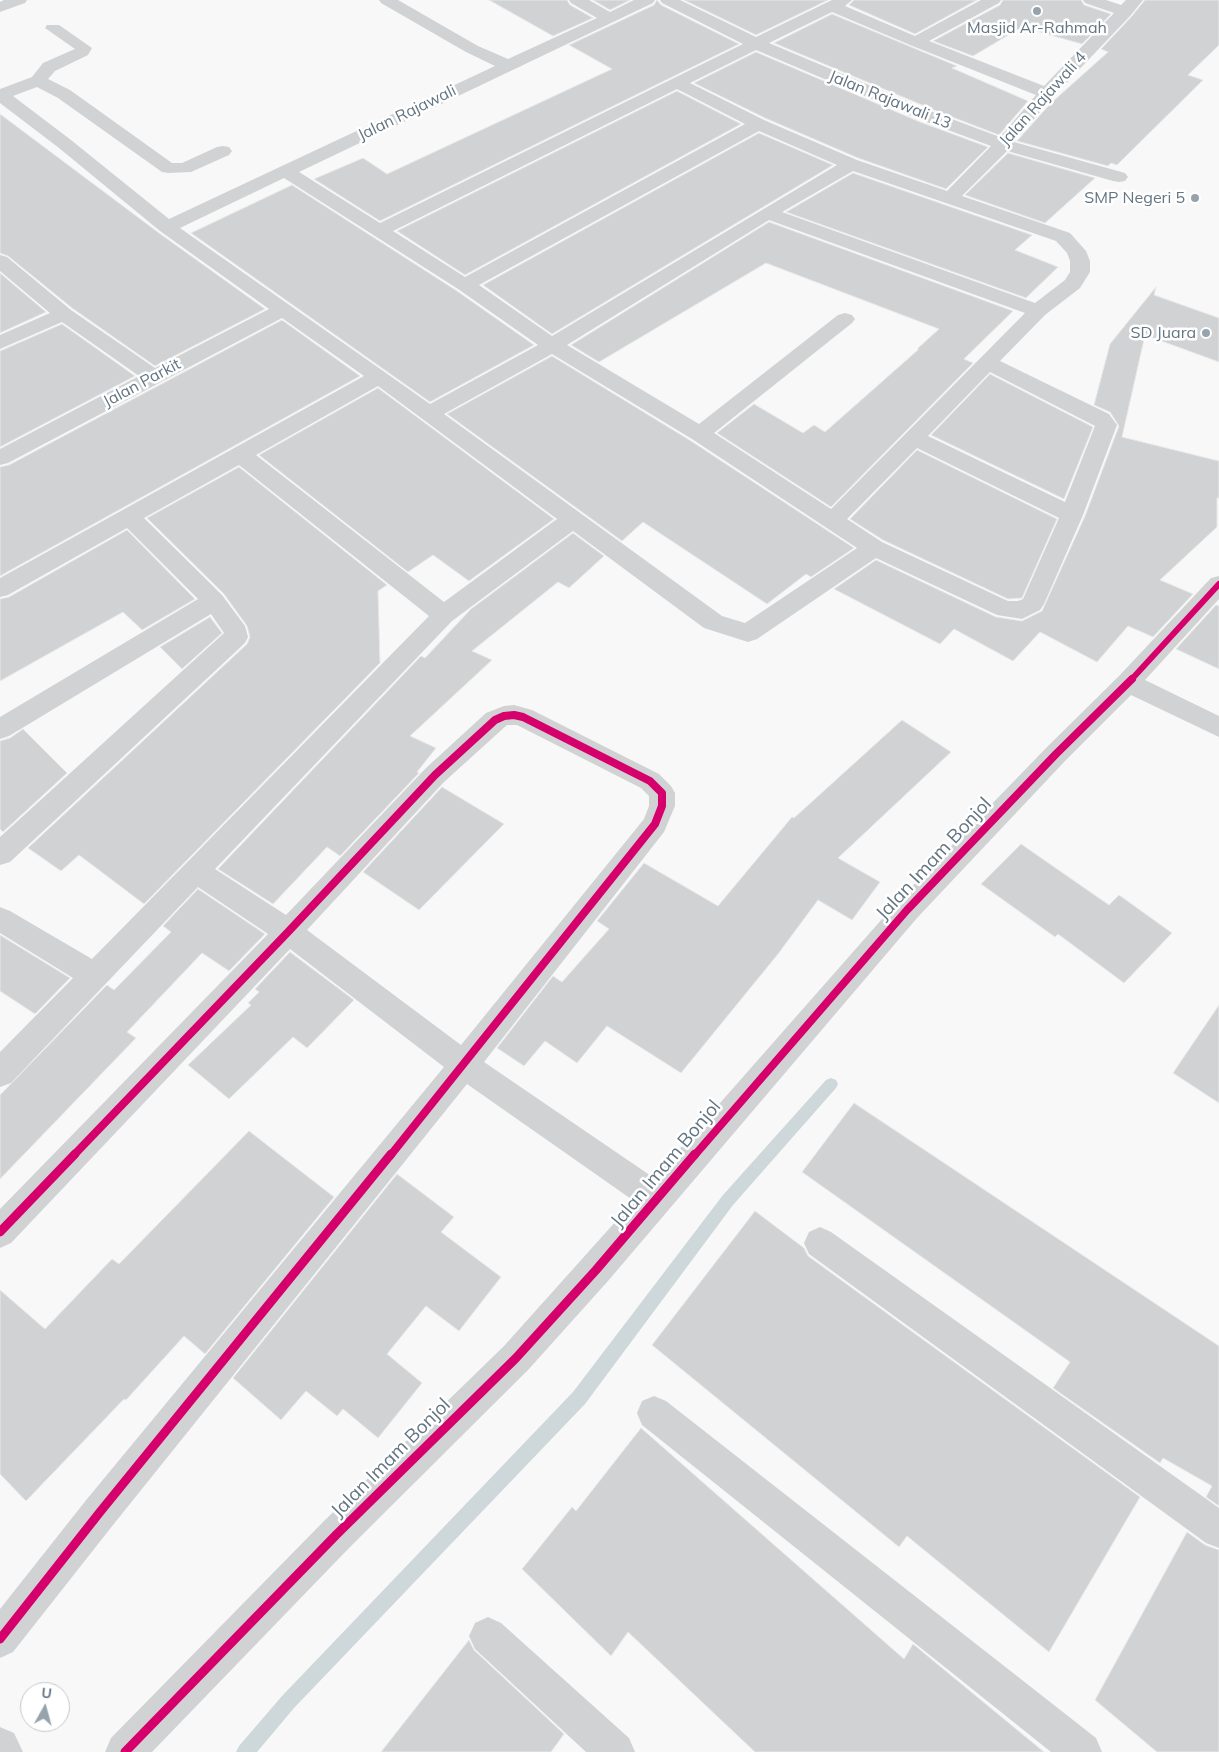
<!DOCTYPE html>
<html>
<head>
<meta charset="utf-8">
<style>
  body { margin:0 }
  #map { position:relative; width:1219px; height:1752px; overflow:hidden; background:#f8f8f8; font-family:Mulish,sans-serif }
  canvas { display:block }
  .north { position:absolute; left:20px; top:1682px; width:50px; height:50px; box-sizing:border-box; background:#fff; border:1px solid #c1c8cd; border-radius:50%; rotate:7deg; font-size:14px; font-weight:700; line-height:20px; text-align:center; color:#637583 }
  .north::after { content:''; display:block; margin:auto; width:18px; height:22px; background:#97a3ac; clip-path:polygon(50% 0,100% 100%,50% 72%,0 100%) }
</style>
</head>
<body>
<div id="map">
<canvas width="1219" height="1752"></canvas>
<div class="north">U</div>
</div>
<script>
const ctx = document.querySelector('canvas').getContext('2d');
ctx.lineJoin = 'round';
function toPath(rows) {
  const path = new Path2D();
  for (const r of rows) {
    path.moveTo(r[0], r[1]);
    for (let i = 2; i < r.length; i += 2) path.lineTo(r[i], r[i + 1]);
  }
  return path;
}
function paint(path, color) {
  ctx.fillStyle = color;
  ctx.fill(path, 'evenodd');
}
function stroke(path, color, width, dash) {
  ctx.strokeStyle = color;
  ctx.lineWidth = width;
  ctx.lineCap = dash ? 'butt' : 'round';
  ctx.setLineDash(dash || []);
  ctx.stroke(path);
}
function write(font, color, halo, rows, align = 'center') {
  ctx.font = font + ' Mulish,sans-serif';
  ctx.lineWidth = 5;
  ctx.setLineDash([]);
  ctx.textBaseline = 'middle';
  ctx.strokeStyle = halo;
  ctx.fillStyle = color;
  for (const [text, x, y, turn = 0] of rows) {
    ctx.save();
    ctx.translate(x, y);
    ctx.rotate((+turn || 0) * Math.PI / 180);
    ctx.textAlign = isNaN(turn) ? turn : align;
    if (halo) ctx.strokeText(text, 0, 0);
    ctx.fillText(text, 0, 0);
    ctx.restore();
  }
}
const stream = toPath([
  [831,1078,836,1080,838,1084,836,1088,733,1205,585,1404,294,1708,257,1752,236,1752,239,1746,282,1696,573,1392,723,1195,826,1080,831,1078]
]);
const building = toPath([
  [489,0,567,0,570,5,593,18,553,36,489,0],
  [593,0,630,0,610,10,593,0],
  [657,0,661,5,739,44,380,221,314,179,363,158,387,174,612,69,569,45,654,5,657,0],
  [684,0,828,0,756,35,684,0],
  [854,0,977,0,915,34,849,5,854,0],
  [1003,0,1081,0,1084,5,1111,14,1082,44,1022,27,973,56,933,41,1000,5,1003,0],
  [1145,0,1219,0,1219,45,1188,75,1203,80,1117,165,1111,163,1108,166,1017,141,1050,104,1108,52,1101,49,1132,16,1145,0],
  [832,14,957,66,952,68,1028,101,999,135,934,110,774,43,832,14],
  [756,52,920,122,988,147,946,189,858,158,765,118,694,83,756,52],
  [677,91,741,124,465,275,397,231,677,91],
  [0,114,159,233,265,309,155,366,72,308,8,256,0,253,0,114],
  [759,133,833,165,552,334,483,285,759,133],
  [1008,153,1095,178,1045,223,965,195,1008,153],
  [853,173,1032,235,1015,250,1058,267,1026,298,786,212,853,173],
  [292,185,457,291,534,345,430,402,191,233,292,185],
  [769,222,1013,311,964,359,973,363,831,507,717,433,754,404,803,433,814,425,825,432,919,349,917,349,939,329,766,263,599,362,571,345,769,222],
  [0,273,46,312,0,333,0,273],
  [1156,287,1154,295,1219,318,1219,362,1145,335,1122,437,1219,461,1219,498,1217,498,1217,527,1160,580,1193,594,1153,637,1128,626,1097,662,1040,632,1013,661,954,629,940,644,834,589,876,560,996,617,1022,621,1042,611,1085,516,1119,426,1110,412,1094,405,1110,344,1156,287],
  [282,320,360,376,0,576,0,467,9,465,282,320],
  [62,324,135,376,0,447,0,351,62,324],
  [552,356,691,441,854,548,811,577,806,574,767,604,643,522,622,541,447,414,552,356],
  [990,374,1093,427,1064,499,931,435,990,374],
  [378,388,554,519,469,581,433,555,408,572,259,455,378,388],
  [917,450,1057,519,1022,598,1008,599,883,540,850,519,917,450],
  [239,467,387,585,378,591,380,663,144,904,79,855,61,871,28,848,247,644,250,637,247,626,224,594,147,518,239,467],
  [127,530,195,599,142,630,123,612,0,681,0,599,9,597,127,530],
  [573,533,604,556,569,588,558,582,472,651,492,660,410,736,436,748,417,772,419,773,340,856,327,847,273,904,218,869,421,656,425,658,471,609,573,533],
  [1216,605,1219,606,1219,669,1176,649,1216,605],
  [210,617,222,633,182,669,160,647,210,617],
  [902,720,951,752,838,858,880,882,852,920,818,900,778,954,681,1073,607,1026,577,1063,545,1041,524,1066,497,1048,553,976,562,982,609,929,597,921,644,863,718,906,792,817,794,818,902,720],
  [23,729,67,773,3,832,0,829,0,741,10,738,23,729],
  [442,787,504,824,419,910,363,872,442,787],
  [1021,844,1109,905,1119,895,1172,933,1124,983,1058,934,1055,937,981,884,1021,844],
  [198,889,265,934,229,971,202,953,127,1032,136,1038,0,1179,0,1095,107,985,114,990,171,932,163,926,198,889],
  [0,935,70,978,35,1014,0,991,0,935],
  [290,952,354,1000,307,1048,293,1037,229,1099,188,1065,251,1005,248,1003,259,992,255,989,290,952],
  [1219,1005,1219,1103,1173,1073,1219,1005],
  [854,1103,1219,1346,1219,1506,1206,1497,1212,1486,1163,1458,1160,1463,1053,1388,1070,1362,802,1172,854,1103],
  [249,1131,334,1197,205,1354,184,1336,126,1400,124,1399,26,1501,0,1474,0,1290,45,1329,112,1259,119,1264,249,1131],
  [397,1174,454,1217,441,1232,501,1277,459,1331,426,1306,387,1354,422,1383,378,1438,343,1409,337,1416,306,1391,281,1420,233,1378,397,1174],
  [755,1211,804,1248,808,1256,1140,1497,1049,1652,907,1536,899,1547,652,1345,755,1211],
  [641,1428,904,1659,913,1644,1044,1752,755,1752,628,1632,611,1656,522,1569,572,1507,576,1511,641,1428],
  [1187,1532,1205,1545,1219,1550,1219,1752,1157,1752,1095,1700,1187,1532],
  [469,1640,474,1650,564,1734,551,1752,381,1752,469,1640]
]);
const minor = toPath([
  [4,0,27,0,25,3,0,12,0,2,4,0],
  [379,0,398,0,478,46,508,59,597,18,571,3,569,0,589,0,610,12,634,0,655,0,653,3,299,172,380,223,743,44,662,3,660,0,680,0,756,37,832,0,852,0,845,6,915,36,981,0,1001,0,999,3,929,41,1044,86,1114,13,1085,3,1083,0,1106,0,1121,5,1126,0,1143,0,1131,15,1053,97,1014,142,1125,173,1128,177,1125,181,1119,182,1113,181,1007,151,962,196,1070,233,1086,251,1090,261,1090,272,1080,288,1045,315,1000,361,1109,414,1117,425,1083,515,1044,604,1040,610,1022,619,997,615,876,558,757,639,748,642,704,628,573,531,452,621,215,869,286,915,426,768,486,713,504,706,514,705,532,710,659,774,671,786,675,793,675,806,664,832,484,1062,654,1178,897,902,1047,747,1119,676,1211,578,1219,576,1219,599,1145,680,1219,716,1219,737,1131,695,1065,761,917,918,608,1281,528,1370,350,1547,152,1752,105,1752,111,1738,324,1521,504,1346,634,1201,467,1084,113,1525,13,1652,0,1658,0,1609,87,1499,444,1067,290,949,11,1243,0,1248,0,1209,268,934,198,887,11,1083,0,1087,0,1052,73,978,0,933,0,907,10,911,92,959,429,616,239,465,144,518,222,595,245,626,248,637,245,643,10,862,0,865,0,837,224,633,211,614,9,736,0,739,0,717,198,599,127,528,8,595,0,597,0,578,364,376,282,318,8,463,0,465,0,449,139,376,62,322,0,349,0,335,50,313,0,271,0,255,7,257,71,310,155,368,269,309,160,231,59,148,0,103,0,89,32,77,43,63,75,49,45,28,47,25,59,25,92,48,88,55,55,71,48,79,70,90,172,163,182,163,217,147,223,146,229,147,232,151,229,155,191,172,168,173,162,172,58,98,37,87,13,96,71,140,169,219,495,66,466,52,381,3,379,0],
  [832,12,910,45,1036,95,1000,137,933,112,769,43,832,12],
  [756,50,921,120,991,146,947,191,857,160,764,120,690,83,756,50],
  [677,89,745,124,465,277,393,231,677,89],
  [759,131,837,165,552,336,479,285,759,131],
  [853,171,1056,241,1067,253,1070,261,1070,272,1065,280,1035,303,782,212,853,171],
  [284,178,458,289,538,345,430,404,180,228,284,178],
  [769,220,1025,313,831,509,714,433,852,323,855,319,852,315,845,313,838,315,699,424,567,345,769,220],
  [552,354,692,439,857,548,745,623,722,616,444,414,552,354],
  [990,372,1095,426,1065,502,928,436,990,372],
  [378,386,557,519,444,602,256,455,378,386],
  [917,448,1059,518,1023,599,1018,601,1008,601,882,542,847,519,917,448],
  [507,725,517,725,641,788,649,796,649,806,644,819,461,1045,307,930,444,782,507,725],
  [820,1227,831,1232,1219,1508,1219,1548,1206,1543,809,1254,804,1243,809,1232,820,1227],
  [654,1396,666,1401,1096,1738,1102,1752,1051,1752,642,1425,637,1413,642,1401,654,1396],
  [488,1617,501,1623,629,1738,635,1752,586,1752,475,1649,469,1636,475,1623,488,1617],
  [0,1727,14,1733,23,1752,0,1752,0,1727]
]);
const cyclewayFar2 = toPath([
  [1131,680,1219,584]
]);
const cyclewayFar1 = toPath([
  [73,1156,288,932,435,775,495,720,504,716,514,715,523,717,650,781,662,793,662,806,655,824,390,1156],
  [694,1156,907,910,1056,754,1132,679]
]);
const cycleway = toPath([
  [0,1232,75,1154],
  [0,1639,100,1512,391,1154],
  [125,1752,337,1534,516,1358,596,1270,695,1154]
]);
const markers = [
  [1037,11,5,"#97a3ac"],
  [1195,198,5,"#97a3ac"],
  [1206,333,5,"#97a3ac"]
];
const farPoinames = [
  ["Masjid Ar-Rahmah",1037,28,"center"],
  ["SMP Negeri 5",1185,198],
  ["SD Juara",1196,333]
];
const farStreetnames = [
  ["Jalan Rajawali 4",1043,99,-48],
  ["Jalan Rajawali 13",890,100,22],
  ["Jalan Rajawali",407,113,-26],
  ["Jalan Parkit",142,383,-28]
];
const streetNames = [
  ["Jalan Imam Bonjol",934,859,-47],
  ["Jalan Imam Bonjol",666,1164,-50],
  ["Jalan Imam Bonjol",391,1458,-45]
];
paint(stream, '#ced7d9');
paint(building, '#d0d2d3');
stroke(building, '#e8e8e8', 1);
paint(minor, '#d0d2d3');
stroke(cyclewayFar2, '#d6006c', 6);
stroke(cyclewayFar1, '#d6006c', 8);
stroke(cycleway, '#d6006c', 9);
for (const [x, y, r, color] of markers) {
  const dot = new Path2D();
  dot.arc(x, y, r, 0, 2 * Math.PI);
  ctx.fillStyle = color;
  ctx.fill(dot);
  stroke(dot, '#fff', 2);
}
write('16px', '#637583', '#fff', farPoinames, 'right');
write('16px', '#637583', '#fff', farStreetnames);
write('19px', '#637583', '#fff', streetNames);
</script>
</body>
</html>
